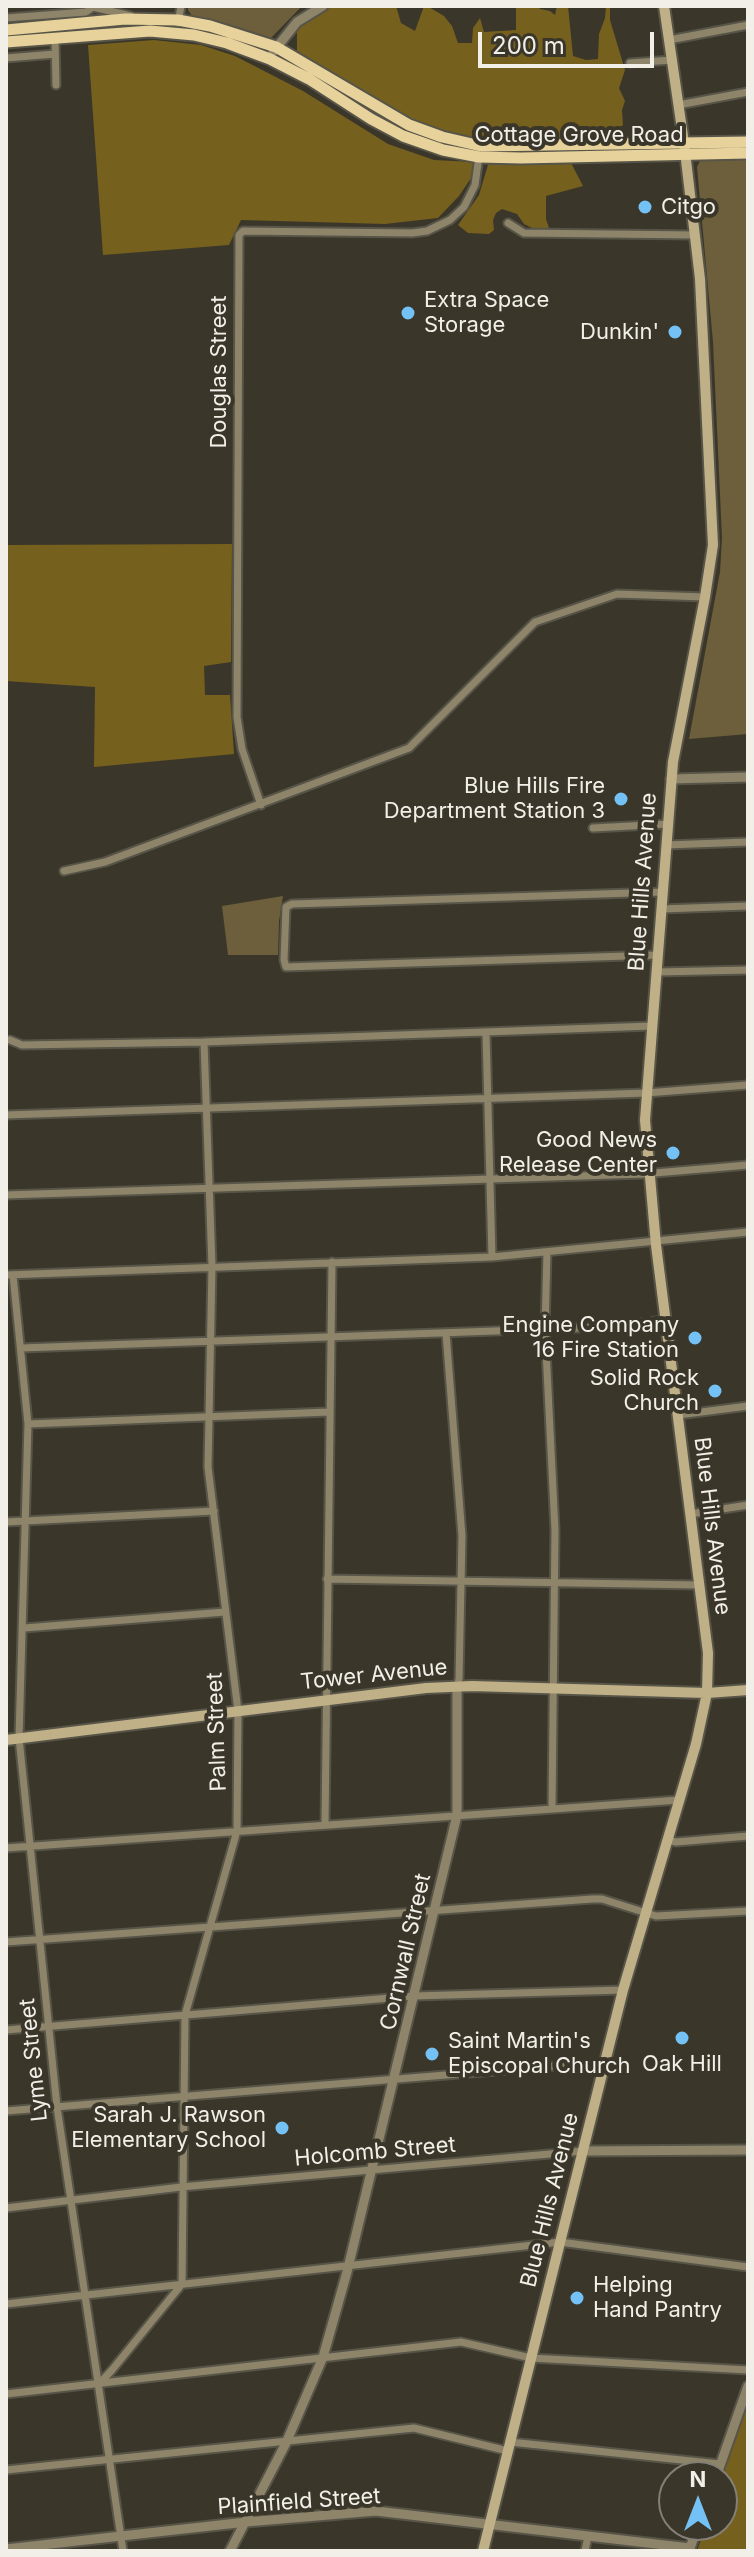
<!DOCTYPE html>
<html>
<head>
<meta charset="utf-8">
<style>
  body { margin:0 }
  #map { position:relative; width:754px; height:2557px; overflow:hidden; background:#3a362a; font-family:Inter,sans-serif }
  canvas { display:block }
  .frame { position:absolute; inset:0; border:8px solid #f2efe8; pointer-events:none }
  .north { position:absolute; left:658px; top:2461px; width:80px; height:80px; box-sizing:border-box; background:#3a362a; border:2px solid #848076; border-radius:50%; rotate:0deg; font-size:22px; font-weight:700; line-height:32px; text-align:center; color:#f2efe8 }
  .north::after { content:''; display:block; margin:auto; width:28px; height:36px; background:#73c1f5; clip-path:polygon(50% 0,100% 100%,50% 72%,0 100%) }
  .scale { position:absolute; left:478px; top:32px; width:176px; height:36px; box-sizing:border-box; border:4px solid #f2efe8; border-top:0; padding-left:10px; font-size:24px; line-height:28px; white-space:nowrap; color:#f2efe8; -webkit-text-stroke:6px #3a362a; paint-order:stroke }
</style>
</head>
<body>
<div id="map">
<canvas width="754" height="2557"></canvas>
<div class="frame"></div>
<div class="north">N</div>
<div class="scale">200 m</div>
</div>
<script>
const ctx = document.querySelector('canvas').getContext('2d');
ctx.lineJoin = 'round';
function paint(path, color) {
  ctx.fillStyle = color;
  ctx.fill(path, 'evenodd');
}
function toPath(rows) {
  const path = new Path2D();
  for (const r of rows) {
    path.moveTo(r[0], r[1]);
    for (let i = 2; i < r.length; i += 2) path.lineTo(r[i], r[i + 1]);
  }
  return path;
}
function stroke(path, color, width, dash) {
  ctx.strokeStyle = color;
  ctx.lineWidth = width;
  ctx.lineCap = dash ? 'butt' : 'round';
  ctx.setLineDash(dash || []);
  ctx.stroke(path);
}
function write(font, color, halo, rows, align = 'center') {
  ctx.font = font + ' Inter,sans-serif';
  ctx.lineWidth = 8;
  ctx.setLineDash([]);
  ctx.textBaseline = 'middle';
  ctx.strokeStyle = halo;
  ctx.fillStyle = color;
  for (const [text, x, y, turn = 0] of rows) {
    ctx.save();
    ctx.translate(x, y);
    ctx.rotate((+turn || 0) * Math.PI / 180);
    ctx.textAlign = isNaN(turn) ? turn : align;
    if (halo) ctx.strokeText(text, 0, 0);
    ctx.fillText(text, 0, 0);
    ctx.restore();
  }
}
const green = toPath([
  [188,6,302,6,271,38,231,25,193,17,188,10],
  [748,156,748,734,689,739,720,572,722,538,713,342,697,167,700,161],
  [283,896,279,921,278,955,228,955,222,906]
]);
const forest = toPath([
  [325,6,396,6,401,23,415,31,424,6,427,6,444,16,452,26,458,43,472,43,473,28,480,18,484,32,516,30,516,6,538,6,540,9,550,11,555,15,557,6,568,6,573,56,586,60,598,59,599,34,605,18,606,6,610,6,610,20,625,70,619,88,625,101,622,110,623,125,603,141,487,142,439,133,373,99,297,51,297,22],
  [154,40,201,45,235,56,303,91,388,144,434,160,474,162,471,178,459,196,438,218,385,224,241,220,229,245,103,255,88,45],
  [568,157,583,186,546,196,546,219,550,231,538,231,524,224,517,214,502,209,496,213,493,220,494,230,489,234,468,233,458,225,479,195,490,158],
  [232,544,231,662,204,666,205,695,230,695,234,754,94,767,95,687,6,681,6,545],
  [748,2403,748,2551,697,2551,706,2525,722,2525,722,2477]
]);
const minor = toPath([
  [6,18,86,12,93,7,131,16],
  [178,23,181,6],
  [55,38,56,85],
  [669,40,748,25],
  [6,58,55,54],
  [630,63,672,60],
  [678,105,748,92],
  [508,223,524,233,695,235],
  [261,805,242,749,237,717,239,235,243,231,412,233,427,231,450,220,464,207,475,185,479,156],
  [593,828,668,824],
  [666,845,748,842],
  [64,871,105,862,409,748,535,622,617,594,705,597],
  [661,909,748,906],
  [658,955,286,967,284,960,286,907,292,904,663,892],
  [657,972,748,970],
  [486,1033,492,1257],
  [10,1040,22,1045,204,1042,652,1026],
  [6,1115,646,1093,748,1085],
  [6,1195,643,1174,748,1165],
  [547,1252,545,1330,555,1530,552,1808],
  [6,1275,492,1257,748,1232],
  [13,1275,28,1424,19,1738,57,2107,123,2551],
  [446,1333,462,1536,459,1679,457,1687],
  [21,1348,550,1329,606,1327,665,1320],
  [678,1415,748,1406],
  [28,1424,329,1412],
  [690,1514,748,1505],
  [6,1522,214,1511],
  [327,1579,699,1585],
  [24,1628,225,1612],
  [325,1824,332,1262],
  [667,1840,676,1842,748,1836],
  [6,1848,679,1800],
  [6,1942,592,1899,602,1899,656,1916,748,1911],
  [6,2030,414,1996,623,1990],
  [6,2111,605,2062],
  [6,2208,181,2187,583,2151],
  [6,2304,560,2242,748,2267],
  [98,2385,112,2370,182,2284,185,2015,237,1831,238,1711,208,1467,212,1266,204,1042],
  [6,2394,461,2342,531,2358,748,2370],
  [510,2442,720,2464],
  [6,2470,414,2428,508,2451],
  [585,2551,588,2536]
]);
const tertiary = toPath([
  [273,52,297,22,323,6],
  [671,779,748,777],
  [583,2151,748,2150],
  [716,2477,748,2386],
  [6,2549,246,2522,376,2511,690,2548],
  [230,2551,286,2443,323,2357,347,2272,457,1815,457,1687],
  [689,2551,698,2525]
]);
const secondary = toPath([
  [6,1740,426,1688,472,1686,707,1693,748,1690],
  [483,2551,623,1990,696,1744,707,1693,708,1653,656,1245,645,1120,673,762,705,597,713,545,700,279,684,143,664,6]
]);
const primary = toPath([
  [6,30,125,19,178,20,210,26,276,47,409,125,442,137,481,146,748,142],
  [6,42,150,31,194,35,227,43,270,59,309,79,371,119,403,136,443,150,479,157,521,158,748,153]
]);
const markers = [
  [645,207,8,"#73c1f5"],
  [408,313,8,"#73c1f5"],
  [675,332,8,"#73c1f5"],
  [621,799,8,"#73c1f5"],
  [673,1153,8,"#73c1f5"],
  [695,1338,8,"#73c1f5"],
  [715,1391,8,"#73c1f5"],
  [682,2038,8,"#73c1f5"],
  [432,2054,8,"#73c1f5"],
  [282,2128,8,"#73c1f5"],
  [577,2298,8,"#73c1f5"]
];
const streetNames = [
  ["Cottage Grove Road",579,135],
  ["Douglas Street",219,372,-90],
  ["Blue Hills Avenue",643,882,-86],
  ["Blue Hills Avenue",712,1526,83],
  ["Tower Avenue",374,1675,-6],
  ["Palm Street",217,1732,-92],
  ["Cornwall Street",406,1952,-77],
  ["Lyme Street",34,2060,-96],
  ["Holcomb Street",375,2152,-5],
  ["Blue Hills Avenue",550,2200,-76],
  ["Plainfield Street",299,2502,-4]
];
const poiNames = [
  ["Citgo",661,207,"left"],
  ["Extra Space",424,300,"left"],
  ["Storage",424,325,"left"],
  ["Dunkin'",659,332],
  ["Blue Hills Fire",605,786],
  ["Department Station 3",605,811],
  ["Good News",657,1140],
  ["Release Center",657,1165],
  ["Engine Company",679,1325],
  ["16 Fire Station",679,1350],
  ["Solid Rock",699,1378],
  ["Church",699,1403],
  ["Saint Martin's",448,2041,"left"],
  ["Episcopal Church",448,2066,"left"],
  ["Oak Hill",682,2064,"center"],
  ["Sarah J. Rawson",266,2115],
  ["Elementary School",266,2140],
  ["Helping",593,2285,"left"],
  ["Hand Pantry",593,2310,"left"]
];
paint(green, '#6d5f3b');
paint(forest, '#76601e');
stroke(minor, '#575448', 11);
stroke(tertiary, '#575448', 13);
stroke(secondary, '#575448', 14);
stroke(primary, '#575448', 15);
stroke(minor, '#8e846a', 7);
stroke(tertiary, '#8e846a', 9);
stroke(secondary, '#c0b087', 10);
stroke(primary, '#e7d29c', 11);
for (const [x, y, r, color] of markers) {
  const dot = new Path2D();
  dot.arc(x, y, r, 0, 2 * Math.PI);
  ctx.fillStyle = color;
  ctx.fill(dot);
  stroke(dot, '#3a362a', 3);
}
write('22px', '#f2efe8', '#3a362a', streetNames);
write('22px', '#f2efe8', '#3a362a', poiNames, 'right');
</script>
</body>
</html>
